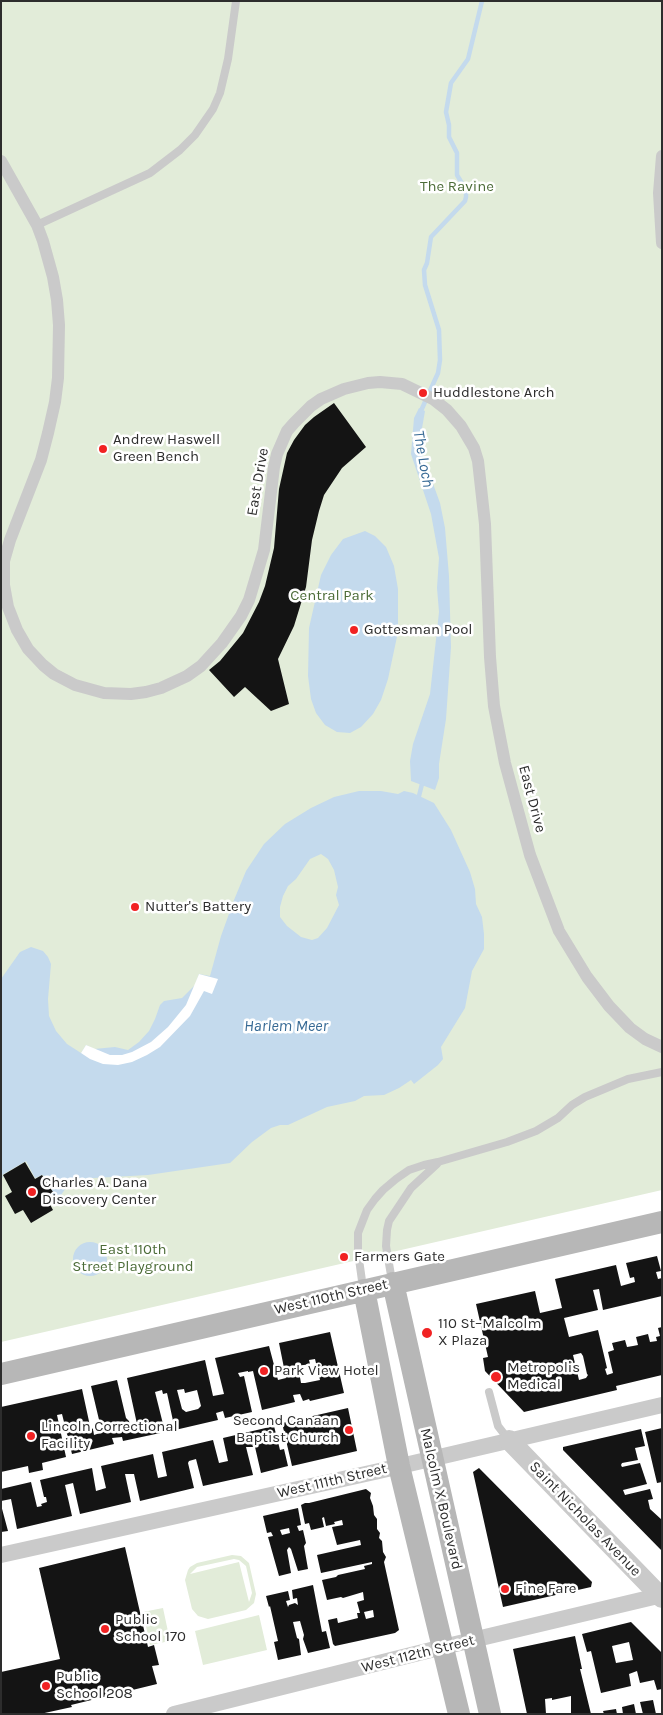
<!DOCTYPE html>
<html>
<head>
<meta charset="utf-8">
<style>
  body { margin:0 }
  #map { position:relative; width:663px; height:1715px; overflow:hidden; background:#fff; font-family:Karla,sans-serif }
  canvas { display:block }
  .frame { position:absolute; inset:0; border:2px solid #2d2d2d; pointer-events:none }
</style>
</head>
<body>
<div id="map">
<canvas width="663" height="1715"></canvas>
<div class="frame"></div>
</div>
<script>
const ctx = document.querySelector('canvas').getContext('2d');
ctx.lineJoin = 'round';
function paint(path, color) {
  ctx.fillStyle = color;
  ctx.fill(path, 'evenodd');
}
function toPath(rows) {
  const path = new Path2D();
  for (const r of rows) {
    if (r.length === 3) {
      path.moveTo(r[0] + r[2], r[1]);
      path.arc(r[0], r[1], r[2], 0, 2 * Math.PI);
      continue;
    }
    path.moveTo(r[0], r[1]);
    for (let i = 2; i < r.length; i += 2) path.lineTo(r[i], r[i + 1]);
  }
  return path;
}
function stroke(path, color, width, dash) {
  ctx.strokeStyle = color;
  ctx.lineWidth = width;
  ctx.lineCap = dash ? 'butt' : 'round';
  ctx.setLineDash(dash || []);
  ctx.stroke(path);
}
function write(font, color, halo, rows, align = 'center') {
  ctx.font = font + ' Karla,sans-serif';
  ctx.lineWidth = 5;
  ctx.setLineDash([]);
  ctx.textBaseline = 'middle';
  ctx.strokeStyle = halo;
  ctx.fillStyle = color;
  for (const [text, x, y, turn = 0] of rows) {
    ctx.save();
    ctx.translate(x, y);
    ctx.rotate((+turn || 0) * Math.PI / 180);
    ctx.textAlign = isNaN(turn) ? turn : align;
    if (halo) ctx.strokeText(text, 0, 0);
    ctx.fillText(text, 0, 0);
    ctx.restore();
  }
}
const green = toPath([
  [1,1,662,1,662,1190,1,1342],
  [232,1555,241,1556,249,1563,256,1594,254,1603,246,1610,208,1619,198,1616,192,1609,185,1580,188,1570,190,1567,197,1563],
  [234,1559,239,1560,246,1566,252,1593,249,1602,239,1562,190,1574,197,1567],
  [163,1608,170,1641,150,1645,143,1612],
  [259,1615,267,1650,203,1665,195,1631]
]);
const water = toPath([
  [419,408,425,411,420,440,423,456,440,503,445,528,449,576,451,647,446,719,439,764,439,778,435,790,411,781,410,761,413,744,430,694,439,612,437,588,439,558,431,514,411,454,414,418],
  [365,531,375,536,386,547,394,566,398,589,398,632,388,679,381,700,373,714,361,727,350,733,337,732,325,725,316,713,311,699,308,676,309,628,321,575,331,555,343,539],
  [359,791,381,791,398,794,404,791,413,793,434,803,451,830,470,872,475,889,476,904,482,917,484,934,484,949,472,971,465,1008,441,1047,443,1059,438,1065,414,1084,411,1080,399,1088,384,1095,364,1096,355,1101,327,1107,288,1125,280,1125,271,1128,252,1142,230,1163,148,1175,76,1179,70,1182,61,1195,50,1203,46,1197,53,1192,43,1175,35,1178,26,1161,2,1175,3,1177,1,1179,1,979,20,952,31,947,43,951,48,957,51,964,48,999,49,1016,56,1031,67,1044,81,1053,86,1045,94,1049,115,1047,128,1050,139,1042,149,1031,155,1019,160,1005,164,1001,182,998,195,985,199,974,210,976,221,936,234,900,246,871,264,844,285,824,311,808,334,797],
  [321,854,328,859,334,870,338,887,336,895,339,905,327,928,318,938,312,940,301,937,287,926,280,917,280,907,283,896,288,886,296,879,310,859],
  [90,1259,17]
]);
const pier = toPath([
  [199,974,218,979,212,994,204,991,190,1016,160,1047,147,1055,132,1062,118,1065,103,1064,90,1059,81,1053,86,1045,110,1055,122,1055,132,1052,151,1042,168,1027,186,1005]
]);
const stream = toPath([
  [420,413,438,373,440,360,439,330,425,285,424,270,427,263,431,237,465,201,466,197,466,190,457,175,457,153,449,137,449,125,446,112,451,83,468,59,482,1],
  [419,796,423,780]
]);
const building = toPath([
  [334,403,366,447,342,468,324,495,319,511,312,540,306,587,294,626,278,659,289,704,271,711,245,687,234,697,209,670,220,661,243,633,259,602,265,586,274,548,279,489,287,453,294,440,305,425,314,417],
  [25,1162,35,1179,42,1175,53,1192,46,1197,53,1210,31,1223,23,1210,15,1214,5,1196,12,1192,3,1175],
  [657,1256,661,1271,656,1272,658,1279,662,1278,662,1296,603,1310,599,1289,593,1290,598,1310,564,1318,569,1337,598,1330,607,1368,605,1369,607,1375,613,1373,608,1352,614,1350,612,1343,625,1340,627,1347,633,1346,638,1345,636,1337,648,1334,650,1342,657,1341,656,1337,660,1336,658,1328,662,1327,662,1375,616,1386,617,1390,524,1412,485,1371,483,1358,488,1357,476,1304,535,1291,540,1313,562,1308,555,1279,616,1265,621,1286,635,1282,634,1277,630,1278,626,1263],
  [581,1353,583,1356,587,1374,588,1375,586,1378,579,1380,573,1355],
  [330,1332,344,1393,310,1401,309,1399,303,1401,300,1394,293,1395,295,1402,262,1410,253,1371,248,1372,248,1371,238,1373,240,1377,244,1376,252,1412,225,1418,223,1411,216,1413,218,1420,175,1430,167,1393,163,1394,162,1390,155,1392,165,1432,123,1441,122,1437,112,1438,114,1444,72,1454,62,1414,57,1415,66,1457,42,1463,43,1470,29,1473,28,1466,1,1472,1,1407,82,1389,90,1426,93,1429,94,1435,100,1433,100,1424,91,1386,117,1380,126,1418,129,1421,130,1426,137,1424,127,1378,205,1360,213,1396,224,1394,215,1358,269,1346,278,1380,286,1378,279,1343],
  [315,1359,320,1380,305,1383,301,1383,298,1366,310,1364,309,1360],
  [184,1389,185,1393,197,1390,201,1406,198,1409,186,1412,182,1409,177,1390],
  [348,1408,357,1451,292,1466,282,1423],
  [274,1426,280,1450,284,1449,288,1466,261,1473,255,1447,246,1447,253,1475,203,1486,196,1459,189,1461,188,1463,194,1488,140,1501,134,1474,125,1474,131,1502,80,1514,73,1483,65,1485,72,1516,17,1529,11,1499,1,1501,1,1489,31,1482,37,1507,42,1506,41,1504,47,1502,46,1497,44,1497,40,1480,92,1468,96,1491,106,1488,101,1466,153,1454,158,1478,167,1476,162,1452,213,1440,219,1463,228,1461,223,1438],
  [662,1428,662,1482,657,1483,645,1432],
  [641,1429,645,1446,635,1448,638,1460,622,1463,621,1465,622,1467,640,1463,647,1484,623,1490,625,1495,650,1489,653,1499,648,1500,650,1509,662,1520,662,1551,563,1450,563,1447],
  [479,1468,592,1582,591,1587,503,1607,473,1472],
  [366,1489,371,1493,370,1498,373,1506,374,1515,377,1519,377,1529,380,1533,379,1538,382,1541,383,1552,386,1557,384,1562,399,1630,395,1633,335,1646,333,1644,328,1620,337,1618,338,1623,358,1618,357,1613,360,1613,357,1602,364,1600,363,1592,343,1598,341,1597,327,1600,322,1580,336,1577,338,1575,365,1569,364,1566,372,1564,372,1562,321,1573,317,1555,361,1545,360,1540,337,1545,332,1527,343,1525,342,1520,334,1522,335,1524,326,1526,324,1517,322,1518,324,1527,311,1530,309,1523,305,1524,301,1505,305,1503,309,1503],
  [373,1610,374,1617,366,1619,364,1612],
  [1,1505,8,1531,1,1532],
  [298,1508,301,1525,297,1526,299,1531,303,1530,306,1543,304,1546,308,1569,298,1571,291,1549,289,1547,287,1550,291,1573,279,1576,268,1537,273,1536,271,1532,267,1533,263,1516],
  [289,1528,290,1533,282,1535,280,1530],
  [125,1547,148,1647,154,1645,159,1665,152,1666,157,1684,71,1705,72,1707,40,1714,1,1714,1,1672,60,1659,39,1568],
  [313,1585,322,1632,326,1631,330,1648,308,1653,303,1639,304,1635,300,1621,293,1622,297,1638,299,1639,301,1655,278,1660,274,1642,278,1641,270,1606,269,1607,266,1596,288,1591,290,1600,286,1601,288,1607,289,1605,295,1603,298,1605,297,1598,293,1599,292,1590],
  [631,1622,662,1653,662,1689,657,1690,654,1680,640,1683,637,1671,629,1674,631,1686,601,1693,591,1651,587,1652,582,1634],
  [629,1642,633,1660,616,1663,612,1646],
  [575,1636,582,1669,580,1669,591,1714,571,1714,571,1696,552,1700,552,1698,545,1699,546,1714,527,1714,513,1649],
  [653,1700,656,1714,643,1714,640,1702],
  [634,1704,636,1714,623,1714,622,1707],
  [616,1709,617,1714,604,1714,603,1711]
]);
const service = toPath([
  [37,225,150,173,180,150,195,135,213,109,220,93,228,59,236,1],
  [392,1281,386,1246,387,1230,389,1221,411,1188,437,1164],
  [363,1288,358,1252,358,1233,367,1210,375,1199,383,1190,396,1179,409,1170,424,1165,438,1162,507,1142,536,1131,558,1118,572,1105,585,1097,628,1079,662,1072],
  [489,1392,498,1426,508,1439]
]);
const pedestrian = toPath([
  [662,156,659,193,662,243],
  [1,161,37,225,43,241,53,277,57,300,59,325,58,378,55,402,48,433,41,460,10,540,4,561,4,585,8,607,17,630,28,649,43,665,54,674,75,685,104,693,131,694,146,692,161,688,187,676,201,666,222,643,241,616,249,600,264,550,274,467,277,454,287,431,294,423,311,406,321,399,344,389,368,383,380,382,402,384,433,399,447,410,461,426,474,448,478,461,485,524,490,657,494,706,505,763,530,855,559,931,587,977,609,1006,630,1028,645,1039,662,1047]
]);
const minor = toPath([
  [1,1555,379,1471,662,1405],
  [174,1714,443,1647,662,1595]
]);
const tertiary = toPath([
  [509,1440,662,1598]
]);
const secondary = toPath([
  [393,1283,490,1714],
  [364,1290,399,1466,459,1714],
  [1,1374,662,1222]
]);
const markers = [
  [423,393,5,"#f12223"],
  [103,449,5,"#f12223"],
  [354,630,5,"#f12223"],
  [135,907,5,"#f12223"],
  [32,1192,5,"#f12223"],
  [344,1257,5,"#f12223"],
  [427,1333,6,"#f12223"],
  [264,1371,5,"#f12223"],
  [496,1377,6,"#f12223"],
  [349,1430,5,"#f12223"],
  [31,1436,5,"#f12223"],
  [505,1589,5,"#f12223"],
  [105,1629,5,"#f12223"],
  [46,1686,5,"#f12223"]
];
const parkNames = [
  ["The Ravine",457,187],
  ["Central Park",332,596],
  ["East 110th",133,1250],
  ["Street Playground",133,1267]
];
const poiNames = [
  ["Huddlestone Arch",433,393],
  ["Andrew Haswell",113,440],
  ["Green Bench",113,457],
  ["Gottesman Pool",364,630],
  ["Nutter's Battery",145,907],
  ["Charles A. Dana",42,1183],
  ["Discovery Center",42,1200],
  ["Farmers Gate",354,1257],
  ["110 St–Malcolm",438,1324],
  ["X Plaza",438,1341],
  ["Metropolis",507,1368],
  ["Medical",507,1385],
  ["Park View Hotel",274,1371],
  ["Second Canaan",339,1421,"right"],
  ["Baptist Church",339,1438,"right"],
  ["Lincoln Correctional",41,1427],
  ["Facility",41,1444],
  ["Fine Fare",515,1589],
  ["Public",115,1620],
  ["School 170",115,1637],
  ["Public",56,1677],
  ["School 208",56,1694]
];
const streetNames = [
  ["East Drive",258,482,-80],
  ["East Drive",532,799,75],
  ["West 110th Street",331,1297,-13],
  ["West 111th Street",332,1481,-13],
  ["Malcolm X Boulevard",441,1499,77],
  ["Saint Nicholas Avenue",585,1519,46],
  ["West 112th Street",418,1654,-14]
];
const waterNames = [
  ["The Loch",423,459,80],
  ["Harlem Meer",286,1026]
];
paint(green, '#e2ecd9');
paint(water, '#c4daed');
paint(pier, '#fff');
stroke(stream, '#c4daed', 4.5);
paint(building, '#141414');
stroke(service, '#cacaca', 8);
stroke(pedestrian, '#cacaca', 12);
stroke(minor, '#cacaca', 16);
stroke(tertiary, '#cacaca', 20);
stroke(secondary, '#b7b7b7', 22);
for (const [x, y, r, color] of markers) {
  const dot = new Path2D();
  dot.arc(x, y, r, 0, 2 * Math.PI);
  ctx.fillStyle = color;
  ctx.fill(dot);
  stroke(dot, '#fff', 2);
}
write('15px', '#4c6c38', '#fff', parkNames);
write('15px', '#2d2d2d', '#fff', poiNames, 'left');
write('15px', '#2d2d2d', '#fff', streetNames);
write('italic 16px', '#366994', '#fff', waterNames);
</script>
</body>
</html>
